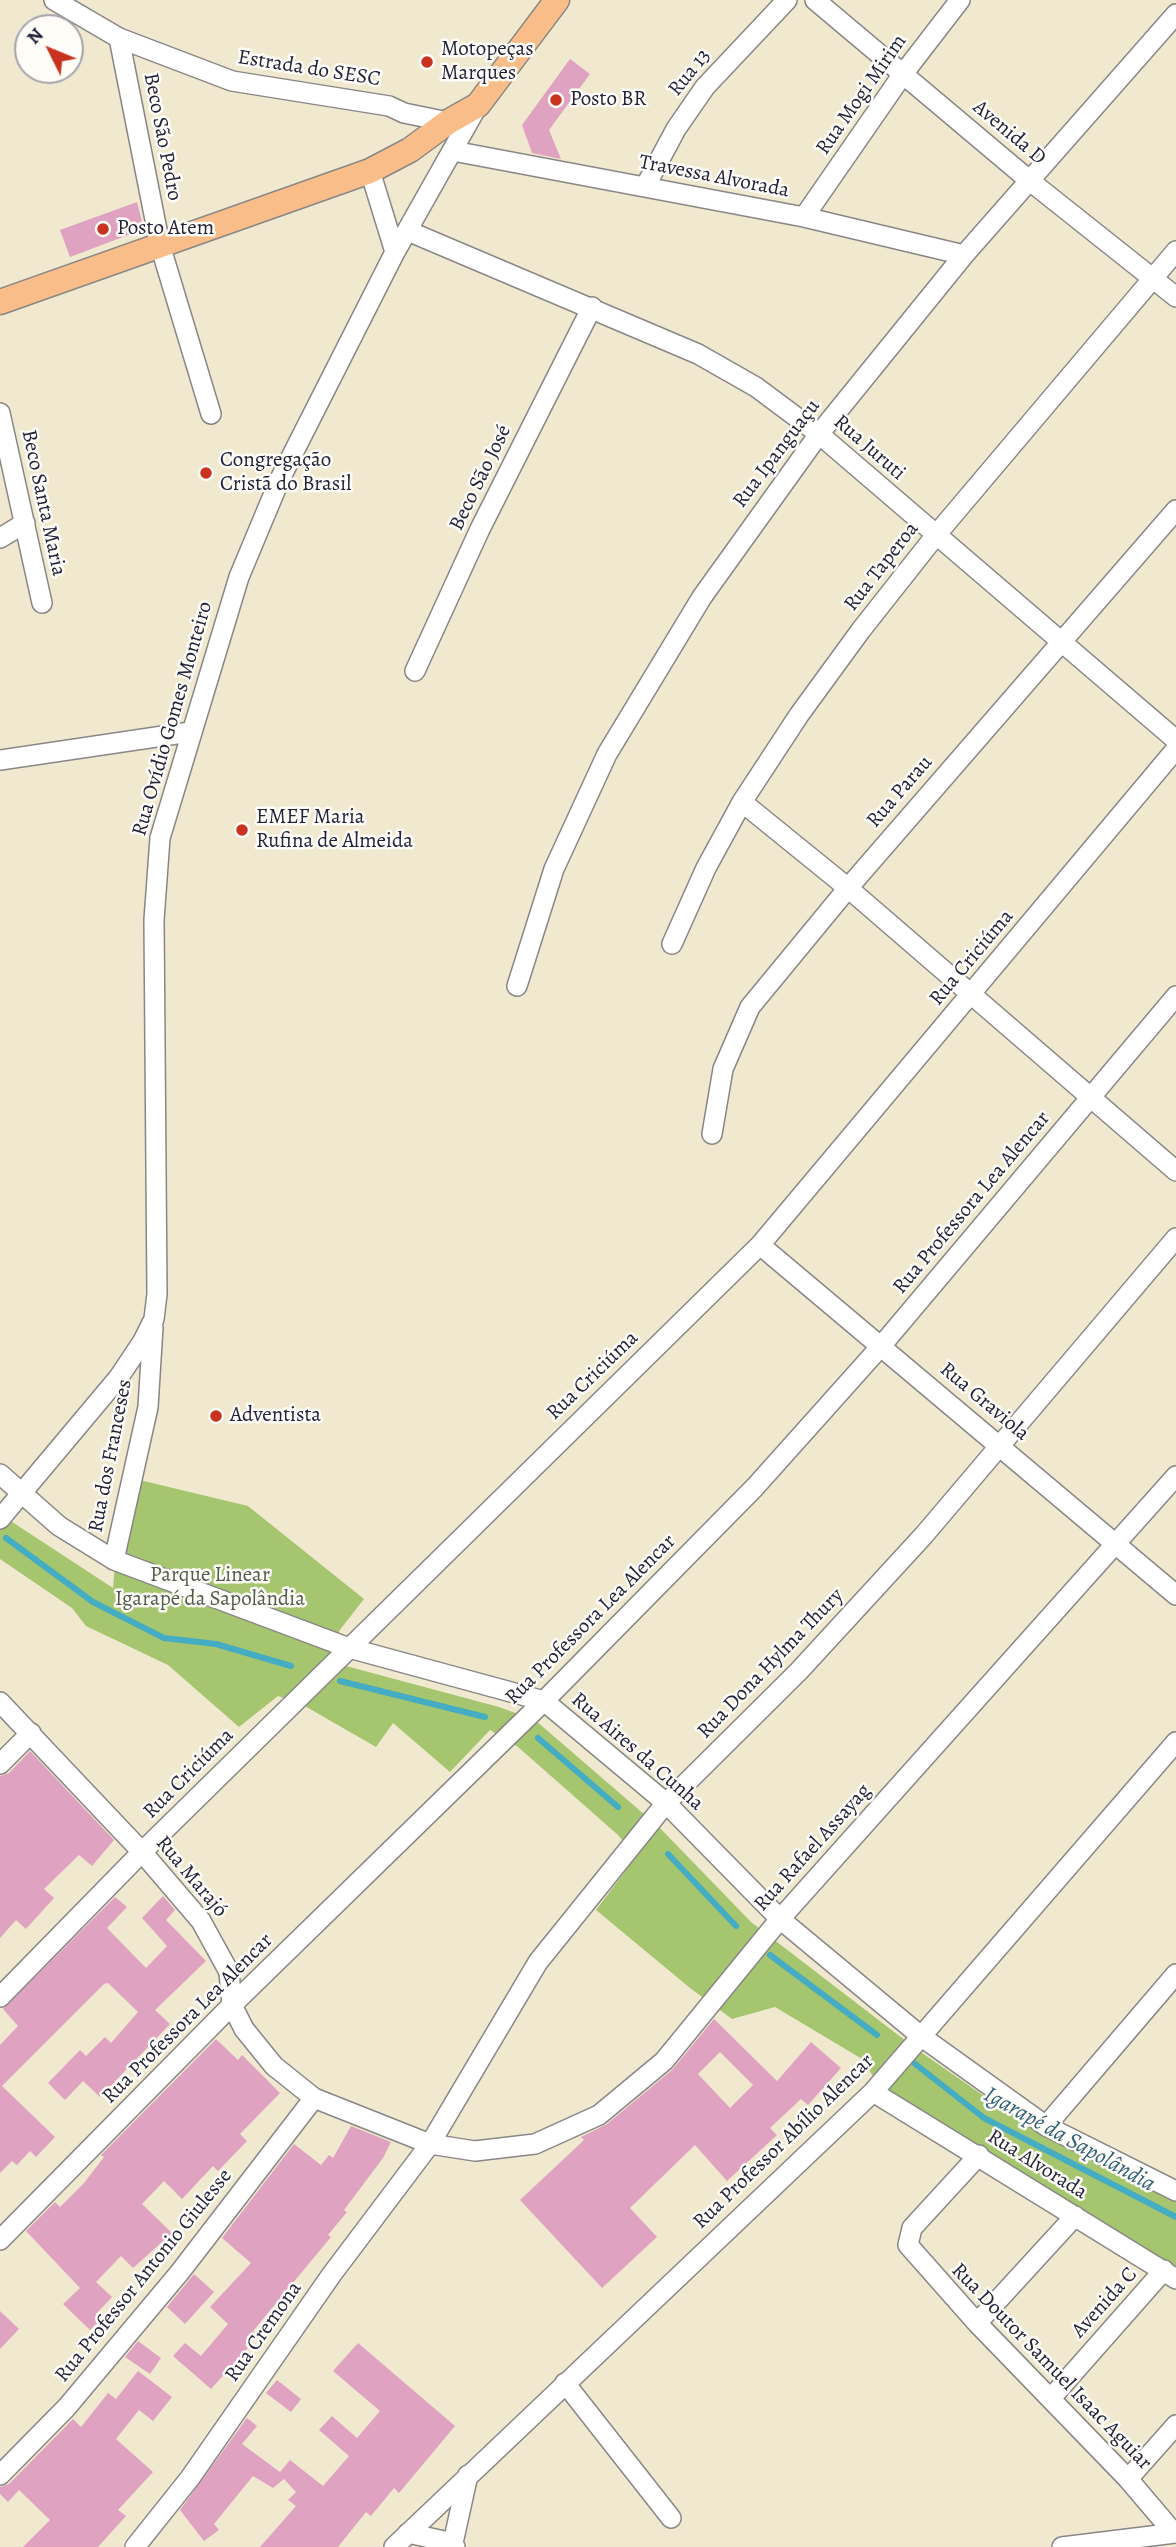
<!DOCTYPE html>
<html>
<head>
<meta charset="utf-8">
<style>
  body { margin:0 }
  #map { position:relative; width:1176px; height:2547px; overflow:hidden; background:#f0e9d0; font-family:Alegreya,serif }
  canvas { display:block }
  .north { position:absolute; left:14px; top:14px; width:70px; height:70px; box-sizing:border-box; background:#fdfcf7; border:2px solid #a5a5ac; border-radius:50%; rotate:313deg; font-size:19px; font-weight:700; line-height:28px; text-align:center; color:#22223b }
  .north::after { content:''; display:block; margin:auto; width:24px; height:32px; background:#c8321e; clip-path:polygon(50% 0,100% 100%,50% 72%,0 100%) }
</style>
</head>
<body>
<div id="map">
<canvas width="1176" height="2547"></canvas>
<div class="north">N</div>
</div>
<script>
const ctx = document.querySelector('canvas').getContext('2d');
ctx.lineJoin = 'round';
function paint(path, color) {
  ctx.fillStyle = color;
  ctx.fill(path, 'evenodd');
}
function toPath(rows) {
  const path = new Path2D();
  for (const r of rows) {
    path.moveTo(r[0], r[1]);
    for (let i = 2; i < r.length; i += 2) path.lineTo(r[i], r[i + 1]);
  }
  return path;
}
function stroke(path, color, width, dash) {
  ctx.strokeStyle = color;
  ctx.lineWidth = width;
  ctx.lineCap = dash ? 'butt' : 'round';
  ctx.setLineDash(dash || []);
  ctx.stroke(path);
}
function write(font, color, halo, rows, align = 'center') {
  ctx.font = font + ' Alegreya,serif';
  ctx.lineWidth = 5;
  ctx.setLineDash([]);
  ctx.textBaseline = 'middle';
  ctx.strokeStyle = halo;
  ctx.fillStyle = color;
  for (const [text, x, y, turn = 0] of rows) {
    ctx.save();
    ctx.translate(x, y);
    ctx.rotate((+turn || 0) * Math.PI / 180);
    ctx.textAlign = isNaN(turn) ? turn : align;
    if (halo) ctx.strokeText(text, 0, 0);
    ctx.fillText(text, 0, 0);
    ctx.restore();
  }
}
const green = toPath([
  [123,1476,248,1506,364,1599,339,1631,346,1666,499,1707,535,1720,660,1828,751,1922,915,2048,1030,2128,1176,2201,1176,2277,885,2095,862,2059,775,2007,732,2019,690,1988,596,1910,636,1857,618,1835,518,1747,490,1730,450,1772,393,1723,376,1747,303,1705,278,1696,239,1727,168,1665,86,1626,72,1608,0,1559,0,1514,113,1588]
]);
const stream = toPath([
  [6,1538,93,1602,164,1638,216,1644,291,1666],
  [340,1681,485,1717],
  [538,1738,618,1807],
  [668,1854,736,1926],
  [770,1955,877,2035],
  [914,2063,984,2118,1176,2217]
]);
const building = toPath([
  [570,59,590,74,549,130,561,159,532,153,522,125],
  [137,202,144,229,70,257,60,230],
  [30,1751,114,1840,92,1866,79,1855,44,1889,54,1898,26,1929,16,1920,0,1938,0,1776,9,1773],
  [163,1896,175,1910,166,1920,206,1961,155,2010,170,2024,100,2097,83,2081,65,2100,48,2083,80,2050,86,2056,105,2037,111,2043,138,2012,108,1983,104,1984,2,2086,55,2137,36,2157,30,2151,17,2165,12,2161,0,2173,0,2045,18,2026,3,2009,115,1897,127,1907,107,1928,146,1968,167,1946,142,1918],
  [714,2019,777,2081,811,2042,841,2068,808,2105,801,2099,770,2128,777,2135,727,2181,695,2145,630,2208,657,2237,602,2288,520,2200,584,2140,581,2137,607,2124,672,2070],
  [720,2052,753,2085,730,2108,698,2074],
  [216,2039,238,2060,242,2055,280,2093,240,2134,247,2141,218,2171,213,2166,182,2199,164,2181,142,2204,172,2233,133,2268,121,2256,96,2282,112,2297,96,2314,101,2319,90,2330,63,2304,80,2288,26,2231,55,2202,60,2207,84,2183,104,2157,101,2155],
  [351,2126,391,2142,383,2158,344,2210,347,2212,328,2235,331,2237,253,2331,256,2334,245,2345,248,2348,211,2389,173,2356,185,2343,201,2356,228,2324,210,2307,251,2263,222,2238,294,2144,321,2165,329,2155,333,2158],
  [194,2274,214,2292,185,2324,167,2307],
  [0,2311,19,2329,0,2349],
  [138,2341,161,2358,150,2374,125,2357],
  [358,2343,455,2426,399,2493,394,2488,371,2516,366,2512,338,2547,260,2547,296,2506,288,2500,296,2492,284,2479,273,2488,253,2476,214,2524,219,2530,204,2541,180,2510,247,2418,257,2426,242,2444,280,2472,290,2460,323,2486,349,2456,319,2430,332,2416,357,2438,380,2411,333,2371],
  [138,2371,172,2397,153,2421,139,2410,116,2439,153,2472,118,2510,126,2516,98,2547,23,2547,50,2520,19,2490,8,2502,0,2494,0,2487,9,2484,73,2419,81,2427,108,2393,116,2399],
  [277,2380,301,2399,291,2412,266,2393]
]);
const minor = toPath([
  [54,0,119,38,232,81,389,106,404,113,448,122],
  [815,0,1030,181,1176,297],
  [119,38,160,245,211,414],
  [453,151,804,217,964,255],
  [370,171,395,252],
  [645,187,676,129,705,87,787,0],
  [804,217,903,74,960,0],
  [408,231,698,354,756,387,819,434,1176,740],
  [0,413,42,603],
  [0,538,25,523],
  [415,671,480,529,592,307],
  [0,760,190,732],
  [742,802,848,888,1176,1171],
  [672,944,706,868,742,802,799,715,861,630,936,535,1176,251],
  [517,986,554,869,607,754,702,597,819,434,964,255,1176,14],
  [712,1134,723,1069,750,1007,848,888,1176,510],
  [760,1245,1176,1595],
  [0,1474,59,1526,114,1560,349,1648,544,1701,666,1803,780,1919,922,2037,1046,2126,1176,2191],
  [0,1519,119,1377,143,1341,154,1319,157,1294,154,920,160,838,239,577,280,479,395,252,478,105],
  [114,1560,148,1407,153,1327],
  [0,1702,142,1852,201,1921,229,1972,232,2005,244,2029,274,2066,314,2098,430,2144,475,2151,535,2144,599,2115,664,2061,780,1919,1176,1476],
  [0,1764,31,1733],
  [0,1997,142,1852,760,1245,1176,749],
  [873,2092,1176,2279],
  [1046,2126,1176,1974],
  [979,2155,912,2228,908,2245,977,2323,1128,2479,1174,2533],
  [0,2240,232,2005,544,1701,755,1487,882,1345,1176,996],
  [977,2323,1075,2216],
  [565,2383,671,2518],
  [1052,2397,1164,2270],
  [0,2475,67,2407,180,2272,314,2098],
  [1128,2479,1176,2425],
  [408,2533,453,2543],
  [135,2547,190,2478,332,2274,430,2144,538,1962,666,1803,799,1671,924,1535,1176,1238],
  [394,2547,873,2092,1176,1742],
  [455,2547,453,2543,468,2475],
  [1062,2547,1176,2533]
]);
const major = toPath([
  [0,302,370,171,410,150,448,122,478,105,557,0]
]);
const markers = [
  [427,62,7,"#c8321e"],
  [556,100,7,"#c8321e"],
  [103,229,7,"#c8321e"],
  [206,473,7,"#c8321e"],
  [242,830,7,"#c8321e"],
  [216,1416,7,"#c8321e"]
];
const poiNames = [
  ["Motopeças",441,50],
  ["Marques",441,74],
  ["Posto BR",570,100],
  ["Posto Atem",117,229],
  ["Congregação",220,461],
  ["Cristã do Brasil",220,485],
  ["EMEF Maria",256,818],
  ["Rufina de Almeida",256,842],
  ["Adventista",230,1416]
];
const streetNames = [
  ["Estrada do SESC",309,69,9],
  ["Rua 13",690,73,-51],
  ["Rua Mogi Mirim",862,95,-55],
  ["Avenida D",1009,133,40],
  ["Beco São Pedro",162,137,79],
  ["Travessa Alvorada",714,177,11],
  ["Rua Juruti",869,448,41],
  ["Rua Ipanguaçu",777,454,-53],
  ["Beco São José",481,478,-64],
  ["Beco Santa Maria",43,503,78],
  ["Rua Taperoa",882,567,-52],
  ["Rua Ovídio Gomes Monteiro",173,719,-74],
  ["Rua Parau",900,792,-49],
  ["Rua Criciúma",972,958,-50],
  ["Rua Professora Lea Alencar",972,1203,-50],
  ["Rua Criciúma",593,1376,-44],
  ["Rua Graviola",984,1402,40],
  ["Rua dos Franceses",111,1456,-79],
  ["Rua Professora Lea Alencar",591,1620,-45],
  ["Rua Dona Hylma Thury",771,1664,-46],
  ["Rua Aires da Cunha",637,1752,41],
  ["Rua Criciúma",189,1774,-45],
  ["Rua Rafael Assayag",813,1848,-48],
  ["Rua Marajó",191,1877,50],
  ["Rua Professora Lea Alencar",188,2019,-45],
  ["Rua Professor Abílio Alencar",784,2142,-44],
  ["Rua Alvorada",1037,2165,32],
  ["Rua Professor Antonio Giulesse",144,2276,-51],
  ["Avenida C",1105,2303,-48],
  ["Rua Cremona",264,2332,-55],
  ["Rua Doutor Samuel Isaac Aguiar",1051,2367,46]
];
const parkNames = [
  ["Parque Linear",210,1576],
  ["Igarapé da Sapolândia",210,1600]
];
const waterNames = [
  ["Igarapé da Sapolândia",1069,2140,29]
];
paint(green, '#a5c66e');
stroke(stream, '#44acc3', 6);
paint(building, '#dfa2c0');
stroke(minor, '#898686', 22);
stroke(major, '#898686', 27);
stroke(minor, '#fff', 19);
stroke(major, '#f8bd89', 24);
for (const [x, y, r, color] of markers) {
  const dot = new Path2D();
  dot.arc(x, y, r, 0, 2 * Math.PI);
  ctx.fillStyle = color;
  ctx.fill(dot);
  stroke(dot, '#fdfcf7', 2.5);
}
write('21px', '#22223b', '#fdfcf7', poiNames, 'left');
write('21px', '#22223b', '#fdfcf7', streetNames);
write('21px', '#505b4d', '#fdfcf7', parkNames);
write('italic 23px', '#316078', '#fdfcf7', waterNames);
</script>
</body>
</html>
